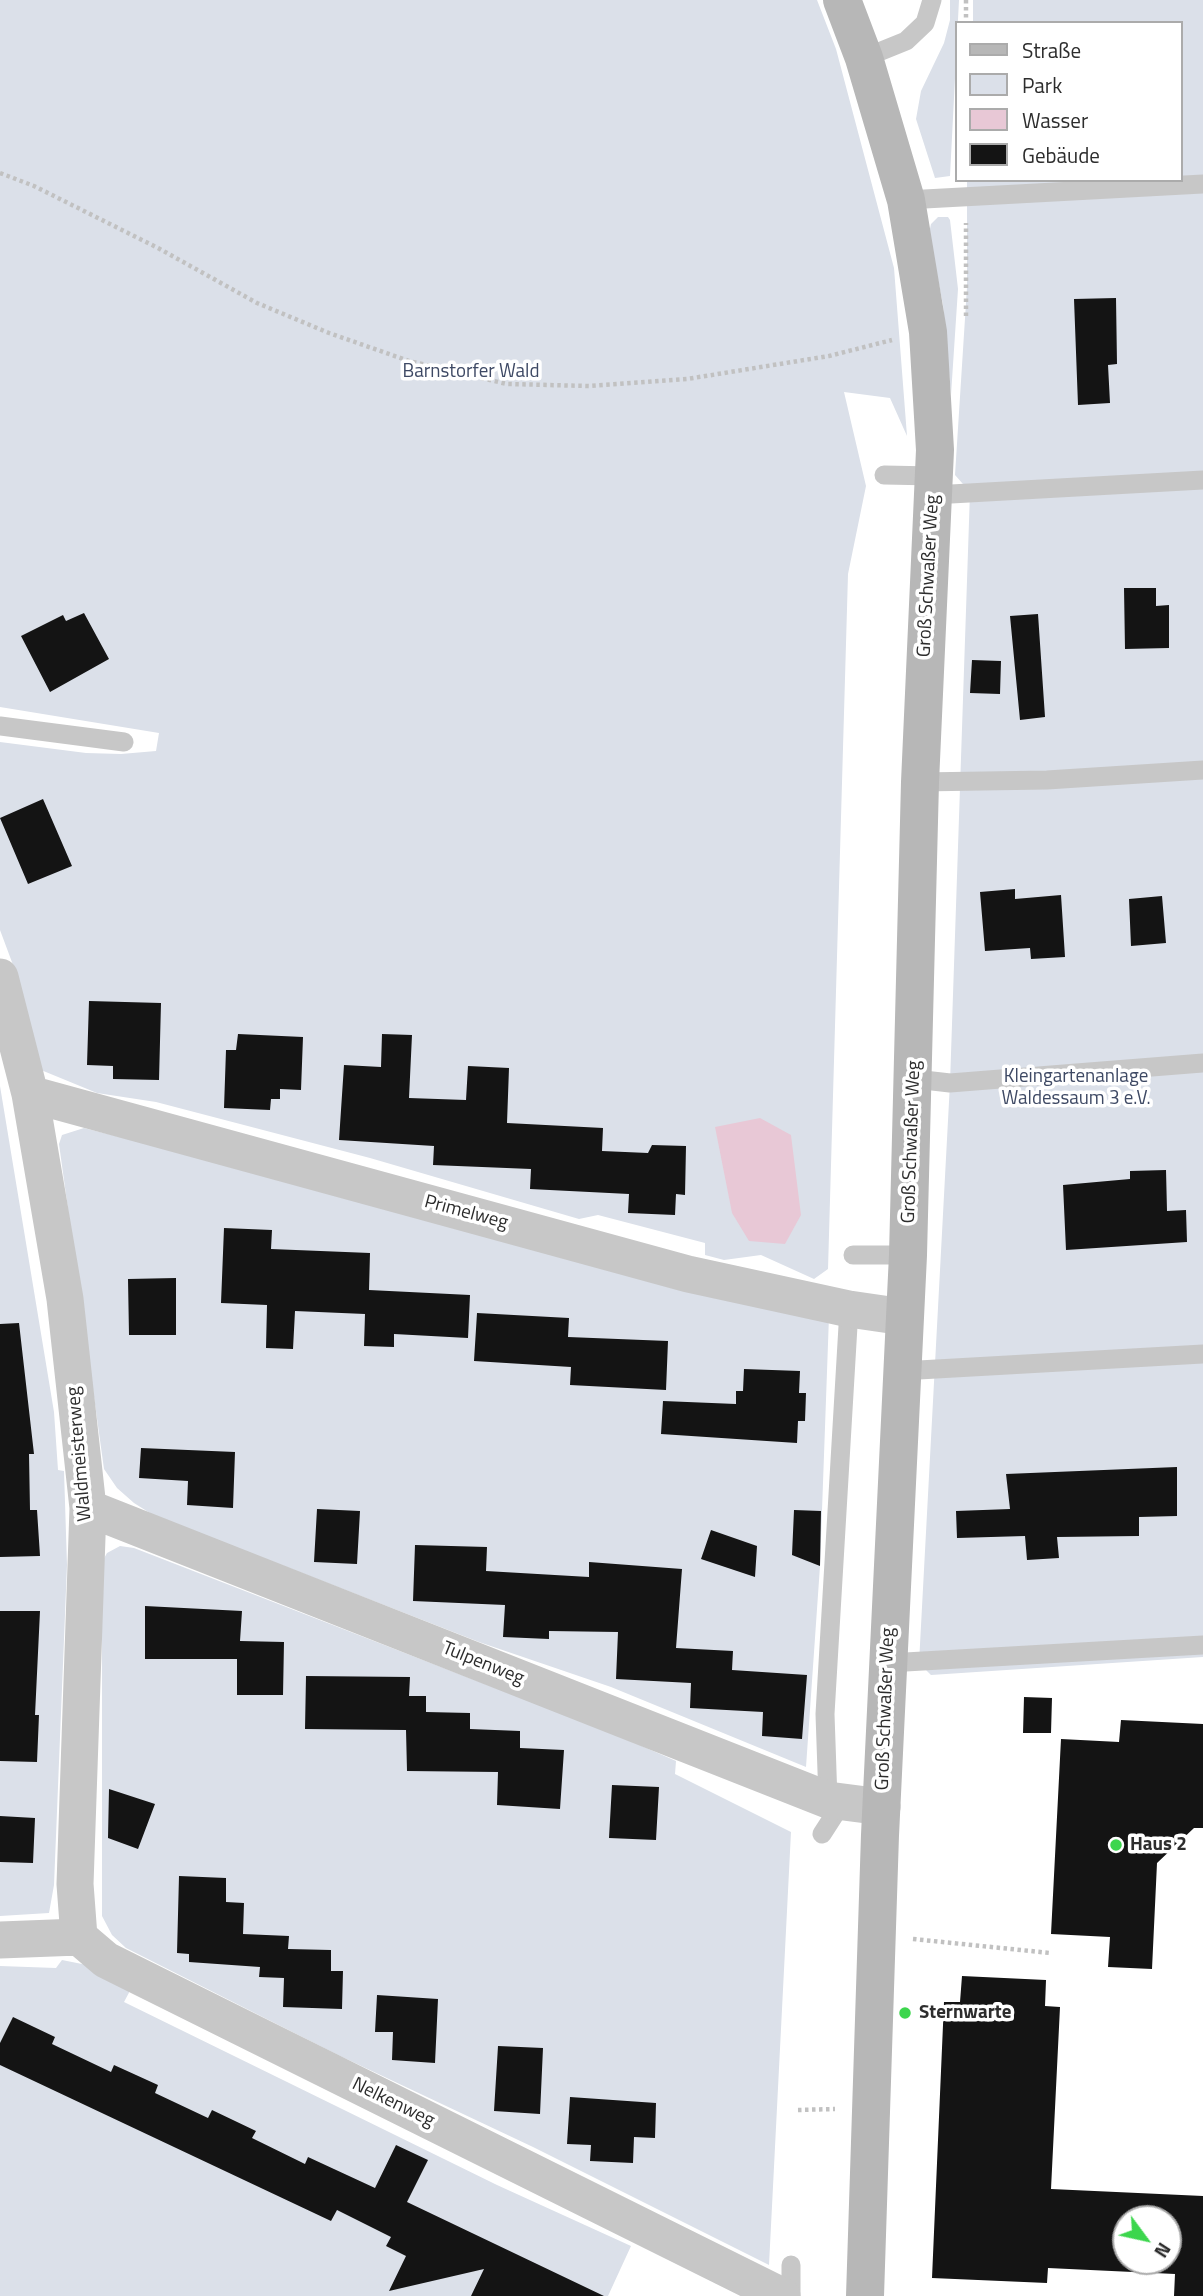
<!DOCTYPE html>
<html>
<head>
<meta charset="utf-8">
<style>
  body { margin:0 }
  #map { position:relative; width:1203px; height:2296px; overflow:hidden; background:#fff; font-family:"Titillium Web",sans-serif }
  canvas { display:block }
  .legend { position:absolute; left:955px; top:21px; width:228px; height:161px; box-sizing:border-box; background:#fff; border:2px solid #ababab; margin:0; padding:9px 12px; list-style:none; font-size:21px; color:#2d2d2d }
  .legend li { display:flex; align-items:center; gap:14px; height:35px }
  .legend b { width:35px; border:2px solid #ababab }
  .north { position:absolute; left:1112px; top:2205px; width:70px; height:70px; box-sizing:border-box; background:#fff; border:2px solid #ababab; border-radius:50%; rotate:123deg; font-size:19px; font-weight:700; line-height:28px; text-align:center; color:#2d2d2d }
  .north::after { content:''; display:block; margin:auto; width:24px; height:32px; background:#3cd64d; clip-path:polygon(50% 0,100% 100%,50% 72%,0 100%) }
</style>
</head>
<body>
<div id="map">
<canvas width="1203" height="2296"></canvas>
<ul class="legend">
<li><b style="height:9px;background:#b7b7b7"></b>Straße</li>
<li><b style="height:19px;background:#dbe0e9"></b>Park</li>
<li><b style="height:19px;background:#e8c8d6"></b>Wasser</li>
<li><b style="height:19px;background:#141414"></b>Gebäude</li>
</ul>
<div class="north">N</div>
</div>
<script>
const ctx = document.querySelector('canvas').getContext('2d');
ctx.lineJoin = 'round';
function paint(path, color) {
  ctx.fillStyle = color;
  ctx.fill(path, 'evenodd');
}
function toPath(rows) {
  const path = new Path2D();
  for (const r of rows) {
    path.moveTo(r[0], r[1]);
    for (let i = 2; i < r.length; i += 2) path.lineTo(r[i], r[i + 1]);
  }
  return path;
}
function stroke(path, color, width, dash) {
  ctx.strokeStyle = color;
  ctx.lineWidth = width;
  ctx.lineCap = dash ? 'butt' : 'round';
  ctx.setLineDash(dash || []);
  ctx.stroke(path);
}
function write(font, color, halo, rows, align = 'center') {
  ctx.font = font + ' "Titillium Web",sans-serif';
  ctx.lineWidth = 7;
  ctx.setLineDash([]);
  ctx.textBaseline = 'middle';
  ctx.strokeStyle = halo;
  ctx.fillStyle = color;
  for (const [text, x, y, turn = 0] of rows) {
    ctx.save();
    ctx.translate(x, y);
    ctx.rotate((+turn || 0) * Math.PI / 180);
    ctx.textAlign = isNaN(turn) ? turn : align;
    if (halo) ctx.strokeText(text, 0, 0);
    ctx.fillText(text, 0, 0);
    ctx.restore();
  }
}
const green = toPath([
  [0,0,817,0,836,49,894,268,907,436,890,398,844,392,866,486,848,574,828,1269,814,1279,761,1255,724,1260,705,1255,705,1243,598,1215,579,1219,370,1158,156,1102,97,1093,41,1070,19,981,0,930,0,742,86,753,121,754,156,751,159,733,0,707],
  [950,0,959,0,950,176,935,178,916,119,921,91,944,43,950,20],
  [973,0,1203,0,1203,1657,931,1675,919,1663,950,1083,970,492,955,475,967,287,967,180,1180,180,1180,23,973,23],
  [938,217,948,217,950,220,958,289,951,395,943,305,929,233,931,224],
  [0,1086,54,1412,58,1470,64,1471,67,1565,54,1885,49,1913,0,1916],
  [84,1128,829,1316,820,1566,806,1767,611,1687,479,1642,153,1515,134,1503,117,1488,104,1469,59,1144,62,1135],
  [120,1546,134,1548,619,1736,676,1761,675,1774,791,1832,769,2265,533,2147,338,2055,126,1948,112,1935,102,1916,102,1562,107,1553],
  [62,1960,92,1966,132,1987,124,2002,497,2185,631,2246,608,2296,0,2296,0,1966,56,1968]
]);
const water = toPath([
  [760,1118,791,1135,801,1215,785,1244,749,1241,732,1213,715,1127]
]);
const building = toPath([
  [1116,298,1117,364,1108,365,1110,403,1078,405,1074,299],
  [1124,588,1156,588,1156,606,1169,605,1169,648,1125,649],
  [84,613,109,659,50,692,21,636,63,615,66,621],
  [1038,614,1045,717,1020,720,1010,616],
  [972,660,1001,661,1000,694,970,693],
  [43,799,72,866,28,884,0,818],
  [1015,889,1015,899,1061,895,1065,957,1031,959,1030,948,985,951,980,892],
  [1162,896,1166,943,1131,946,1129,899],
  [89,1001,161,1003,159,1080,113,1079,113,1066,87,1065],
  [238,1034,303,1037,301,1090,280,1089,280,1099,271,1099,270,1110,224,1108,226,1050,236,1050],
  [382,1034,412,1035,409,1098,466,1100,468,1066,509,1068,507,1123,603,1128,602,1151,648,1153,652,1145,686,1146,685,1195,676,1194,675,1215,628,1213,629,1194,530,1189,531,1169,433,1165,434,1146,339,1140,344,1065,381,1067],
  [1166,1170,1167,1211,1186,1210,1187,1242,1066,1250,1063,1185,1130,1179,1130,1171],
  [224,1228,272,1230,271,1249,370,1253,369,1290,470,1295,468,1338,394,1334,394,1347,364,1346,365,1314,295,1311,293,1349,266,1348,267,1305,221,1303],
  [176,1278,176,1335,129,1335,128,1279],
  [477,1313,569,1318,568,1337,668,1341,666,1390,570,1385,571,1367,474,1361],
  [19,1323,34,1454,29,1454,30,1510,37,1510,40,1556,0,1557,0,1324],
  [744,1369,800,1371,799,1393,806,1393,805,1421,798,1421,797,1443,661,1434,663,1401,736,1404,736,1391,743,1391],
  [141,1448,235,1452,233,1508,187,1505,188,1481,139,1478],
  [1177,1467,1177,1516,1139,1517,1139,1536,1057,1537,1059,1558,1027,1560,1025,1536,957,1538,956,1511,1010,1509,1006,1474],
  [317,1509,360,1511,357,1564,314,1562],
  [794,1510,821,1511,820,1566,792,1555],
  [711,1530,757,1546,755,1577,701,1559],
  [415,1545,487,1547,486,1571,589,1577,589,1562,682,1569,676,1648,733,1651,732,1670,807,1675,802,1739,762,1736,763,1712,690,1708,691,1683,616,1679,618,1632,549,1631,549,1639,503,1637,505,1605,413,1601],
  [145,1606,242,1611,240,1641,284,1642,283,1695,237,1695,237,1659,145,1659],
  [0,1611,40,1611,35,1715,39,1715,37,1762,0,1761],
  [306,1676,410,1677,409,1696,426,1696,426,1712,470,1713,470,1729,520,1731,520,1748,564,1750,560,1809,497,1805,498,1772,407,1771,406,1730,305,1729],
  [1024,1697,1052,1698,1051,1733,1023,1733],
  [1121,1720,1203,1724,1203,1828,1194,1828,1157,1863,1152,1969,1108,1967,1110,1937,1051,1934,1061,1739,1119,1742],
  [612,1785,659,1787,656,1840,609,1838],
  [109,1789,155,1804,138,1849,108,1838],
  [0,1816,35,1818,33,1863,0,1862],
  [179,1876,226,1878,226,1902,244,1903,243,1934,289,1936,288,1949,331,1950,331,1971,343,1971,342,2009,283,2007,284,1978,259,1977,260,1967,189,1962,189,1954,177,1953],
  [962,1976,1046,1980,1045,2006,1060,2007,1051,2189,1203,2196,1203,2296,1174,2296,1175,2274,1048,2268,1047,2283,932,2278,944,2002,960,2002],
  [1126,2219,1168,2219,1168,2261,1126,2261],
  [377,1995,438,1999,435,2063,392,2060,393,2032,375,2032],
  [13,2017,55,2037,52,2044,111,2072,114,2065,158,2085,155,2093,208,2118,212,2110,256,2131,252,2138,305,2164,308,2157,375,2188,396,2145,428,2160,407,2202,604,2296,471,2296,484,2269,389,2291,406,2256,386,2246,391,2237,337,2210,331,2221,0,2065,0,2043],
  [498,2046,543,2048,540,2114,494,2111],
  [570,2097,656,2103,655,2138,634,2137,633,2163,590,2161,591,2145,567,2144]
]);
const path = toPath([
  [966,0,966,23],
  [0,173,34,186,158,248,257,303,329,333,409,361,507,384,590,386,687,379,829,356,892,340],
  [966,316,966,223],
  [913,1939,1050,1953],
  [798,2110,835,2109]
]);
const lane = toPath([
  [864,58,906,41,925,23,932,0],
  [906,200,1203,184],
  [884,475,934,476],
  [933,495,1203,480],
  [0,726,124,742],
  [920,782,1047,780,1203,770],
  [915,1079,950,1083,1203,1063],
  [853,1255,908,1255],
  [901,1371,1203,1354],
  [888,1663,1203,1645],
  [828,1800,825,1714,849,1309],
  [822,1834,842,1803],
  [791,2296,791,2265]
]);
const street = toPath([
  [0,977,30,1094,65,1299,88,1508,75,1884,79,1937],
  [30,1094,688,1274,849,1309,904,1317],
  [88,1508,828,1800,882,1807],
  [0,1940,79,1937,106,1960,782,2296]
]);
const secondary = toPath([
  [842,0,864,58,906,200,928,332,935,450,920,782,908,1255,880,1835,865,2296]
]);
const markers = [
  [1116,1845,7,"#3cd64d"],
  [905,2013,7,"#3cd64d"]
];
const parkNames = [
  ["Barnstorfer Wald",471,372],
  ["Kleingartenanlage",1076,1077],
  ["Waldessaum 3 e.V.",1076,1099]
];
const streetNames = [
  ["Groß Schwaßer Weg",929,576,-87],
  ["Groß Schwaßer Weg",912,1142,-88],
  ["Primelweg",466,1213,15],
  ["Waldmeisterweg",80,1454,-95],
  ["Tulpenweg",483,1664,22],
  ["Groß Schwaßer Weg",886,1709,-88],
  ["Nelkenweg",393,2103,26]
];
const poiNames = [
  ["Haus 2",1130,1845],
  ["Sternwarte",919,2013]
];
paint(green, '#dbe0e9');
paint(water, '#e8c8d6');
paint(building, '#141414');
stroke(path, '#c1c1c1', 4.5, [3.5, 3.5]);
stroke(lane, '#c7c7c7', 19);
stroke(street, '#c7c7c7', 37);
stroke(secondary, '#b7b7b7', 38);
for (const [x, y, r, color] of markers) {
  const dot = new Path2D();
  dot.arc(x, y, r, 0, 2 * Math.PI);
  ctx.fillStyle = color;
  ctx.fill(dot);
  stroke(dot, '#fff', 2.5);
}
write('19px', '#3e4964', '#fff', parkNames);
write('19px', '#2d2d2d', '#fff', streetNames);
write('bold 19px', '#2d2d2d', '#fff', poiNames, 'left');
</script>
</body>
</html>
